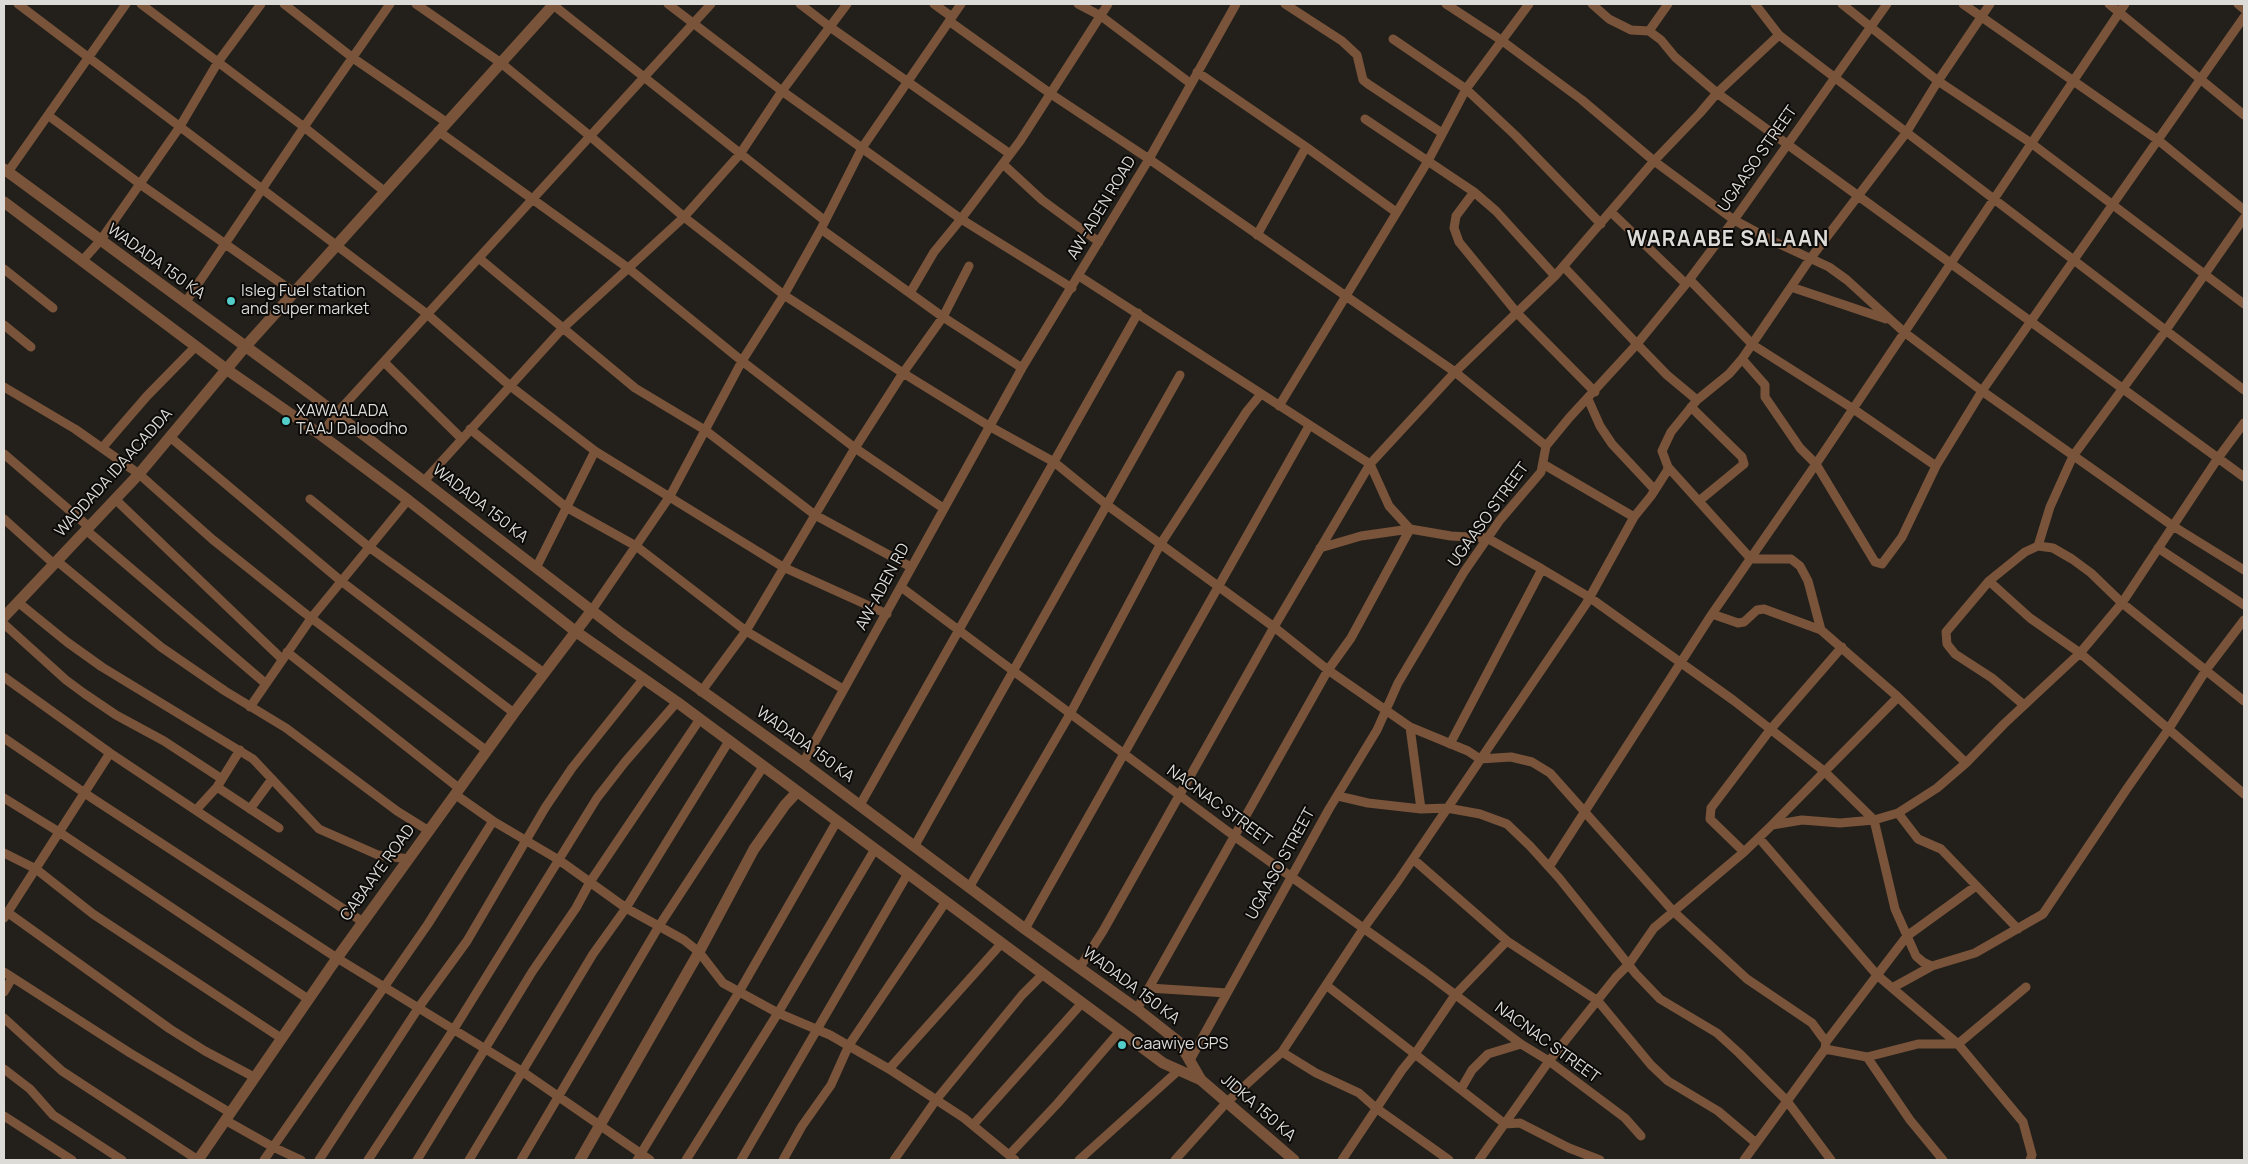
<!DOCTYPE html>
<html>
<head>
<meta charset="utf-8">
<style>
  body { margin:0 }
  #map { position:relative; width:2248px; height:1164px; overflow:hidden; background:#23201b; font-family:Manrope,sans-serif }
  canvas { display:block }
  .frame { position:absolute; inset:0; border:5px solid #dddbd8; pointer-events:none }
</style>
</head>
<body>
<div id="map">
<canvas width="2248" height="1164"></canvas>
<div class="frame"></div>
</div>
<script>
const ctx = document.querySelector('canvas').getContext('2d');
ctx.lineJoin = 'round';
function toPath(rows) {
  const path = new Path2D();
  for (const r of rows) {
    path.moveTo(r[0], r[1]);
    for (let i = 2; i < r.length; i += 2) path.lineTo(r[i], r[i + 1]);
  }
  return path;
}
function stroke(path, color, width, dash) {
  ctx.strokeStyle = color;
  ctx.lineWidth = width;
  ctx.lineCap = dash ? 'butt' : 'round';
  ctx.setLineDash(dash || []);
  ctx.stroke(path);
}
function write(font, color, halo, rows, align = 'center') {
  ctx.font = font + ' Manrope,sans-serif';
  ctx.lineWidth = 4;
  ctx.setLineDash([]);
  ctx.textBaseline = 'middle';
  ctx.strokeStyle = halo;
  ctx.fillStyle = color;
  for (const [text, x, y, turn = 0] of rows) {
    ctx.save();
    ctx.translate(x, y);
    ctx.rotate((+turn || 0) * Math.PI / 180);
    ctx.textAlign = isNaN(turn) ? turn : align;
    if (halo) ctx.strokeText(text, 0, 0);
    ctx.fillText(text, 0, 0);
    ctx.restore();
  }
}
const minor = toPath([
  [18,4,427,314,509,385,595,451,783,567,887,614],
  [141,4,304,127,384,191],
  [284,4,353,58,446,122],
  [416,4,501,63,590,136,684,217,784,295,903,373,989,426,1054,462,1107,505,1274,627,1328,670,1410,727,1468,751,1480,759,1511,757,1532,762,1550,773,1673,911,1747,979,1812,1023,1826,1042,1825,1049,1744,1160],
  [552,4,824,220],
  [668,4,782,91,961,219,1072,288],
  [800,4,830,27,1010,154],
  [934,4,952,17],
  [1078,4,1101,16,1190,83],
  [1285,4,1342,41,1357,55,1363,80,1368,84,1442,133],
  [1446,4,1501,40,1582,100,1654,161,1734,220,1775,242,1829,267,1847,280,1904,332,1982,391,2173,526,2244,570],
  [1592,4,1609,19,1631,30,1649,31],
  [1668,4,1649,31,1661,40,1675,57,1717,93,2244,477],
  [1755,4,1779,35],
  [1842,4,1938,81,2031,143,2244,304],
  [1963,4,2158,140,2244,210],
  [2109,4,2244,115],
  [2238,4,2244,9],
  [949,21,1051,94,1149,159,1455,372,1546,446],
  [1393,39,1466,89,1515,135,1601,224],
  [1197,72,1306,147,1396,212],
  [49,116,140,184,295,293],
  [1365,119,1474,192,1496,211,1555,276],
  [438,131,628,268,742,361,855,448,943,508],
  [1003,164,1042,200,1099,242],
  [8,172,126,4],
  [1474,192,1456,216,1454,228,1459,242,1518,314,1595,392],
  [1611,212,1686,284],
  [821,229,943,317,1022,368],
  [1257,235,1306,147],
  [480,259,635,388,705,430,815,515,911,567],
  [82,261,100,241,179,128,218,62,261,4],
  [1564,267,1637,344,1667,375,1697,400],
  [4,269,53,308],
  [1079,276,1370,464,1389,506,1410,529,1451,536,1487,538,1542,569,1589,597,1733,700,1824,771,1874,820,1895,909,1916,956,1923,962,1932,966,1975,953,2043,914,2126,790,2168,730,2206,670,2244,620],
  [1690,280,1753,345,1852,408,1936,466],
  [1791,287,1886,319],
  [910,293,934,252,961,219,1020,141,1108,4],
  [185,303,304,127,390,4],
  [4,325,31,347],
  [1742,359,1765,385,1765,397,1800,448,1816,464,1875,562,1882,564,1902,537,1936,466,1982,391,2244,17],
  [384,362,462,439],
  [4,387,75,429,139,474,212,539,302,611,487,751],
  [1588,399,1600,426,1612,444,1655,490],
  [1279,406,1428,161,1466,89,1529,4],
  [1691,407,1742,457,1744,464,1699,501],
  [470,429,566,507,636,546,746,631,843,689],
  [321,435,336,414,711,4],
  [170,437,341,581,514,713],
  [102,448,147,396,196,346],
  [4,454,89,527],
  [1543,464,1634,517],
  [1668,467,1751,559,1791,559,1800,566,1808,581,1821,630],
  [424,481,562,329,684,217,740,154,782,91,847,4],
  [115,499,282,659],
  [310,499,369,547,544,673],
  [4,519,54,564],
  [86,530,265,683],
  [2038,546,2050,507,2073,456,2166,330,2244,218],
  [1320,548,1361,536,1410,529],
  [2158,548,2244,605],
  [57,561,161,647,225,691,286,728,397,811,429,831],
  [536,568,595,451],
  [1989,581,2030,618,2080,653,2244,794],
  [901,587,1234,836,1425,972,1521,1044,1549,1061,1625,1118,1641,1136],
  [19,603,67,642,102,667,253,759,319,829,378,855,409,859],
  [592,610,670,496,742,361,784,295,821,229,862,148,961,4],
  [1712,614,1738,623,1744,622,1757,610,1764,609,1821,630,1898,697,1966,763],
  [4,624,66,680,85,694,116,715,164,741,222,779],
  [287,652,460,789],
  [4,677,110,753,363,922],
  [701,692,746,631,855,448,903,373,943,317,969,266],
  [2024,705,1992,678,1955,654,1947,644,1946,632,1989,581,2025,552,2038,546,2053,548,2072,559,2091,573,2122,603,2244,701],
  [250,707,312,617,408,500],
  [1410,727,1421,809,1447,808,1480,814,1507,824,1530,846,1559,878,1636,974,1660,999,1717,1033,1739,1053,1787,1101,1831,1160],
  [4,738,92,798,337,958,523,1072,650,1160],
  [1450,744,1542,569],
  [803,763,1022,368,1149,159,1236,4],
  [217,787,279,828],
  [456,795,493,821,559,860,626,908,684,940,699,952,723,983,778,1013,830,1035,889,1069,964,1118,1015,1160],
  [1338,796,1368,803,1421,809],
  [4,798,59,832,308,999],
  [860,805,1138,313],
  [250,809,272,779],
  [196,810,217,787,240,750],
  [1898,813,1918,839,1941,849,2018,929],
  [1772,825,1898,697],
  [1759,838,1877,975,1958,1044,2023,1122,2032,1155,2030,1160],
  [914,847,1180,375],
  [1744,852,1710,819,1711,808,1770,730,1842,647],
  [4,853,36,869,93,914,281,1038],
  [1413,859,1507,941,1598,1001,1651,1065,1668,1081,1718,1111,1756,1143],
  [1549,867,1712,614,1816,464,2125,4],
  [970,886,1070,714,1160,545,1247,411,1261,394],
  [7,912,170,1029,205,1051,254,1077],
  [4,918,110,753],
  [1025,929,1309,426],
  [1080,967,1103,931,1274,627,1370,464,1455,372,1555,276,1654,161,1700,113,1717,93,1779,35,2244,390],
  [4,972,130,1053,229,1112],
  [1326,985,1505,1124,1520,1123,1569,1148,1600,1160],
  [1149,988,1227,993],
  [1892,988,1932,966],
  [4,992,12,978],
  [1137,1009,1328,670,1351,638,1410,529],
  [4,1018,62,1071,198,1160],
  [1826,1042,1907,936,1976,886],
  [1825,1049,1867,1057,1918,1044,1958,1044,2026,987],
  [1282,1052,1316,1073,1359,1093,1376,1108,1449,1160],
  [1867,1057,1910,1120,1943,1160],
  [1190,1060,1329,809,1377,730,1398,683,1464,572,1500,520,1541,472,1546,446,1569,418,1637,344,1686,284,1734,220,1887,4],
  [4,1069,30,1089,53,1115,122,1160],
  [889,1069,1001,944],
  [1461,1089,1472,1070,1488,1054,1521,1044],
  [4,1116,72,1160],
  [225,1120,273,1147,301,1160],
  [973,1125,1082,1003],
  [1010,1154,1057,1104,1120,1031],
  [264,1160,428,924,493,821],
  [319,1160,419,1007,467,941,545,808,572,768,644,678],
  [368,1160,454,1029,597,798,625,762,677,702],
  [417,1160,532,972,576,908,590,882,700,719],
  [469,1160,593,954,626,908,729,741],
  [521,1160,659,926,763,767],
  [637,1160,739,992,837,821],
  [686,1160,778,1013,875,849],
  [741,1160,907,875],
  [783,1160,802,1126,831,1085,849,1045,945,903],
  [894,1160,936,1100,1022,995,1043,974],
  [1079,1160,1179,1070],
  [1175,1160,1227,1102,1282,1052,1363,929,1398,881,1586,604,1634,517,1651,496,1667,471,1668,467,1662,451,1671,432,1697,400,1729,374,1742,359,1810,259,1906,133,1938,81,1990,4],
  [1342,1160,1402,1070,1415,1054,1455,995,1507,941],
  [1479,1160,1549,1061,1616,977,1629,964,1654,928,1744,852,1772,825,1802,820,1840,823,1874,820,1898,813,1937,788,1966,763,2004,724,2080,653,2122,603,2218,458,2244,423]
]);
const tertiary = toPath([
  [4,169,309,393,621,633,803,763,1025,929,1137,1009,1179,1042,1201,1080],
  [4,202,226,369,321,435,408,500,575,631,677,702,1120,1031,1163,1063,1201,1080,1294,1160],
  [4,617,139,474,245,347,554,4],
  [198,1160,337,958,514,713,592,610],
  [580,1160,699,952,754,849,785,805,797,792]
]);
const markers = [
  [231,301,5,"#53cdc9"],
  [286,421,5,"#53cdc9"],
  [1122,1045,5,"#53cdc9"]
];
const streetNames = [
  ["UGAASO STREET",1758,159,-55],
  ["AW-ADEN ROAD",1102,208,-59],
  ["WADADA 150 KA",156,262,36],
  ["WADDADA IDAACADDA",114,473,-48],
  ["WADADA 150 KA",480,504,38],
  ["UGAASO STREET",1489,515,-54],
  ["AW-ADEN RD",883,587,-62],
  ["WADADA 150 KA",805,745,36],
  ["NACNAC STREET",1219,806,36],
  ["UGAASO STREET",1281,864,-61],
  ["CABAAYE ROAD",378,873,-54],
  ["WADADA 150 KA",1131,986,37],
  ["NACNAC STREET",1547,1043,36],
  ["JIDKA 150 KA",1258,1108,41]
];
const poiNames = [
  ["Isleg Fuel station",241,292],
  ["and super market",241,310],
  ["XAWAALADA",296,412],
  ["TAAJ Daloodho",296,430],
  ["Caawiye GPS",1132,1045]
];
const districtNames = [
  ["WARAABE SALAAN",1728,240]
];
stroke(minor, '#79543a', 9);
stroke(tertiary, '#79543a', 11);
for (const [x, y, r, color] of markers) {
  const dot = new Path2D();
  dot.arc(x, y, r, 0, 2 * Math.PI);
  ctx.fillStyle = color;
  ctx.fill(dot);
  stroke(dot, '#0b0a08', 2);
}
write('16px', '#dddbd8', '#0b0a08', streetNames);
write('16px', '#dddbd8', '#0b0a08', poiNames, 'left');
ctx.letterSpacing = '1px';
write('bold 21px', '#dddbd8', '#0b0a08', districtNames);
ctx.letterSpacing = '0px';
</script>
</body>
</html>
